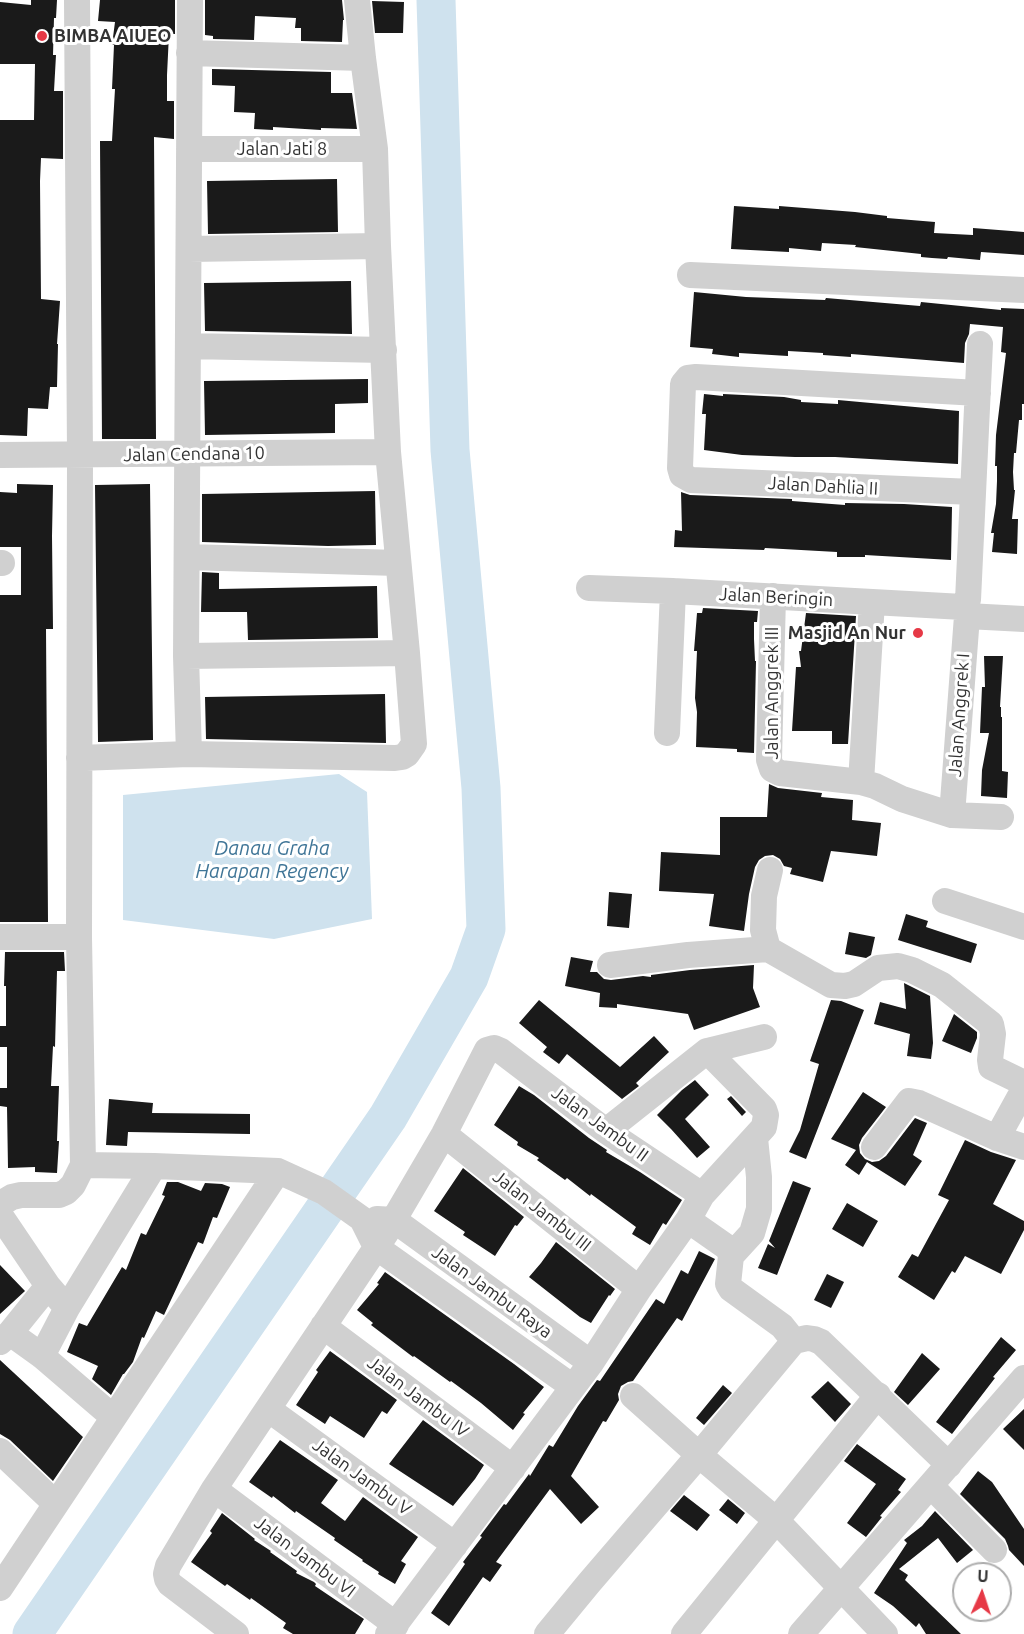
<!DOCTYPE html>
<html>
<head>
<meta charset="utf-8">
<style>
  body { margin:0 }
  #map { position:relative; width:1024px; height:1634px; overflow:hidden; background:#fff; font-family:Ubuntu,sans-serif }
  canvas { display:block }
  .north { position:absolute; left:952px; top:1562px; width:60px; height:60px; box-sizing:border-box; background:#fff; border:2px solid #adadad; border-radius:50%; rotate:3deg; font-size:16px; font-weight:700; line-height:24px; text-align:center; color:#333 }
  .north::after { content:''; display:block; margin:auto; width:21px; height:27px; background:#e63946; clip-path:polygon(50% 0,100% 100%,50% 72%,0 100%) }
</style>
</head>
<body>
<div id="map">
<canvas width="1024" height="1634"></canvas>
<div class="north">U</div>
</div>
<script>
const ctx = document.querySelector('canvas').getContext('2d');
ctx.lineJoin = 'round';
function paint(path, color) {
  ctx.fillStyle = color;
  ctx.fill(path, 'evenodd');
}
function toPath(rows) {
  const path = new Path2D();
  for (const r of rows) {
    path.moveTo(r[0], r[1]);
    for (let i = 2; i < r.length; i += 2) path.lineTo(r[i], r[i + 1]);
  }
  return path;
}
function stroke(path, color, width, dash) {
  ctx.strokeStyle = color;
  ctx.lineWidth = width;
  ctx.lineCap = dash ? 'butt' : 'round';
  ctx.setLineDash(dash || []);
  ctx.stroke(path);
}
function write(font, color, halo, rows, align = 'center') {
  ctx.font = font + ' Ubuntu,sans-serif';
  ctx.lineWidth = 6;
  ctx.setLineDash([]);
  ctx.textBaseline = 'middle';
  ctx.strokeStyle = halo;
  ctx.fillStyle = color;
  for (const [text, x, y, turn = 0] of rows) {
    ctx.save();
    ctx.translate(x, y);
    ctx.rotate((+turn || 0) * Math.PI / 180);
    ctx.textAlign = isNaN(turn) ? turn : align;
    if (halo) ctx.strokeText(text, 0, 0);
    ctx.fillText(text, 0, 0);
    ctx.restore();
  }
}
const water = toPath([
  [339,774,367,792,372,919,274,939,123,920,123,795]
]);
const river = toPath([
  [32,1634,388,1117,469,977,486,929,481,788,450,450,436,0]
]);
const building = toPath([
  [31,0,57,0,56,18,54,18,53,55,56,55,54,91,63,91,63,159,41,158,40,181,41,299,60,301,57,344,58,344,57,387,50,387,48,409,28,408,27,436,0,435,0,120,34,120,35,64,0,64,0,2,31,5],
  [100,0,175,0,175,34,169,34,167,75,167,101,174,101,174,139,154,137,156,439,102,439,100,141,112,141,115,89,112,89,114,45,112,45,115,22,98,21],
  [205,0,342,0,344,20,343,20,342,42,301,41,301,28,295,28,296,18,255,16,254,40,213,39,213,36,205,35],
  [372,1,404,2,403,33,375,33],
  [212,69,331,72,331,93,352,93,357,129,321,128,321,130,273,127,273,130,254,129,255,113,234,112,235,86,212,85],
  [337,179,338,232,208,234,207,181],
  [734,206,779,209,779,206,855,212,887,216,887,218,935,222,934,233,973,235,973,228,1024,232,1024,255,981,252,980,260,948,257,947,259,932,258,921,257,921,254,855,247,856,245,822,243,821,251,789,248,789,252,731,249],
  [351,281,352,334,205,331,204,283],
  [694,292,746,297,825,300,826,298,920,306,921,302,1001,310,1001,308,1024,309,1024,404,1022,404,1022,420,1019,420,1016,453,1014,453,1013,472,1014,490,1015,490,1012,519,1018,519,1017,554,992,552,994,533,991,533,996,504,997,481,997,466,995,466,996,435,1006,353,1001,352,1003,327,970,324,969,334,965,343,964,363,851,354,851,357,823,355,823,353,788,351,788,356,739,353,739,357,712,354,713,349,690,347],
  [368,379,368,403,335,404,335,433,205,435,204,381],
  [704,394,723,396,723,394,784,397,801,400,801,402,838,404,838,400,959,411,958,464,835,457,795,457,742,455,704,450,706,414,702,414],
  [17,484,53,485,52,536,53,629,46,629,48,922,0,922,0,595,21,595,21,547,0,547,0,492,17,493],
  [150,484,153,740,98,742,95,485],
  [375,491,376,545,328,546,202,542,202,494],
  [681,492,690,495,792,499,792,501,845,505,845,503,904,504,952,507,951,560,865,555,865,557,837,557,837,552,765,548,764,550,674,547,675,530,682,531],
  [202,572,219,573,219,589,377,586,378,638,248,640,247,612,201,612],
  [703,608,758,611,757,622,754,622,754,639,755,661,756,661,754,753,737,752,737,749,696,747,697,712,695,698,697,651,694,651,697,613,702,613],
  [806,613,856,616,848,744,832,744,832,731,792,731,796,667,801,667,799,651,801,651],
  [984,656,1003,656,1000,707,1001,707,1001,717,1002,717,1002,771,1008,772,1007,798,981,796,982,770,989,733,980,733,982,687,985,687],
  [385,694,386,743,206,739,205,697],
  [769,784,778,788,822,793,821,797,853,800,852,820,881,823,877,856,831,851,823,882,790,874,792,868,784,866,780,859,773,855,765,856,759,860,755,867,749,894,744,931,709,926,714,894,659,891,661,852,720,855,720,817,767,817],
  [609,892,632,894,629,928,607,926],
  [906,914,928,921,926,927,977,944,971,963,898,940],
  [849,932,875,937,871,955,866,958,845,954],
  [5,952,64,952,65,971,57,971,55,1047,53,1046,51,1086,59,1086,57,1141,59,1141,57,1173,35,1172,35,1167,8,1168,7,1107,0,1106,0,1088,7,1088,7,1047,0,1047,0,1026,6,1026,6,986,4,986],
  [571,957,593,961,590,972,597,972,604,979,611,980,643,976,651,977,651,975,690,970,754,965,753,988,760,1007,694,1030,688,1014,617,1004,617,1008,599,1007,600,993,565,986],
  [904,983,930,996,933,1043,931,1059,907,1056,910,1034,874,1024,880,1002,906,1009],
  [539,1000,620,1067,654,1036,669,1052,636,1083,639,1086,622,1099,567,1054,559,1064,543,1052,547,1047,519,1023],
  [831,1000,841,1001,864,1010,806,1159,789,1152,800,1130,819,1064,810,1061],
  [954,1014,977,1032,977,1038,971,1053,942,1041],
  [695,1080,709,1095,685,1119,710,1147,697,1158,671,1129,657,1115,682,1090],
  [519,1086,534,1095,589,1138,607,1150,606,1152,640,1172,682,1200,666,1225,663,1223,650,1245,632,1234,636,1227,591,1194,590,1196,567,1178,565,1180,537,1160,539,1158,517,1145,518,1142,494,1125],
  [863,1092,886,1107,862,1138,859,1145,860,1153,865,1159,872,1162,879,1161,886,1156,915,1118,927,1123,913,1155,922,1161,905,1186,867,1162,859,1175,845,1165,856,1150,831,1139],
  [731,1096,746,1112,742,1116,727,1099],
  [109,1099,153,1103,152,1113,250,1114,250,1134,128,1132,127,1146,106,1145],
  [965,1140,991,1152,1016,1160,993,1204,1024,1221,1024,1230,1001,1274,965,1256,955,1273,952,1271,934,1300,898,1277,912,1254,918,1257,949,1200,938,1195],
  [463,1168,524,1217,517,1226,515,1225,495,1256,463,1235,465,1232,434,1211],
  [793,1181,811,1188,777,1275,758,1268,768,1244,775,1248,769,1241],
  [167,1182,178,1182,201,1191,205,1183,222,1184,230,1187,217,1218,213,1217,203,1244,198,1242,164,1315,156,1311,144,1338,142,1337,133,1362,124,1374,123,1374,111,1395,92,1379,98,1366,67,1352,79,1323,87,1326,122,1267,126,1270,141,1233,146,1235,165,1196,162,1195],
  [847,1203,878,1221,863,1247,832,1229],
  [556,1242,615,1289,610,1296,609,1295,591,1323,580,1317,529,1277,541,1263],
  [699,1251,715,1259,682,1321,677,1318,633,1381,628,1382,621,1386,618,1394,619,1400,606,1422,603,1421,571,1476,599,1507,581,1524,550,1489,496,1562,502,1565,490,1582,483,1577,449,1626,431,1613,465,1564,463,1562,482,1537,480,1536,504,1504,506,1505,529,1474,530,1476,549,1445,553,1447,578,1406,597,1380,600,1381,656,1299,664,1304,681,1270,688,1274],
  [0,1265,25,1291,0,1314],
  [385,1272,514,1364,544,1387,523,1413,525,1414,513,1430,481,1403,451,1381,450,1382,414,1356,413,1357,371,1325,373,1323,357,1310,379,1284,377,1283],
  [827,1274,844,1282,831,1308,814,1300],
  [1001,1337,1016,1350,993,1377,995,1378,952,1434,936,1422],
  [330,1351,397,1400,387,1414,382,1411,364,1438,330,1416,325,1424,296,1405,318,1372,316,1370],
  [922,1353,940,1369,908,1405,894,1392],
  [0,1360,83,1437,53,1481,10,1440,0,1434],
  [828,1381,851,1404,835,1422,811,1397],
  [723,1385,732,1393,704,1425,696,1418],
  [1024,1409,1024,1450,1003,1429],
  [423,1420,484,1465,475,1479,453,1506,389,1464],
  [280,1440,338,1480,321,1503,345,1521,363,1497,418,1537,401,1561,406,1564,395,1584,378,1574,379,1572,362,1561,363,1560,334,1540,335,1538,296,1511,295,1513,273,1496,272,1498,249,1482],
  [857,1444,906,1479,898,1490,901,1492,880,1516,882,1517,866,1537,847,1523,876,1484,844,1461],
  [978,1471,992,1482,1024,1529,1024,1566,1009,1550,1008,1546,1005,1539,960,1494],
  [684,1495,710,1515,697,1531,670,1511],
  [728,1499,745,1513,737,1524,719,1510],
  [935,1511,973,1550,957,1563,938,1538,899,1569,908,1575,905,1580,961,1634,926,1634,919,1623,916,1627,893,1606,874,1593,907,1543,904,1540,922,1526],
  [222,1513,255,1539,254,1540,271,1551,270,1552,297,1571,296,1573,314,1582,316,1584,315,1586,364,1619,355,1634,293,1634,283,1628,286,1623,251,1598,250,1600,227,1584,225,1586,191,1562,212,1533,210,1531]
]);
const minor = toPath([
  [189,53,363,58],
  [189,149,375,149],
  [189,249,378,246],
  [690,275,1024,290],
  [188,346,384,350],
  [0,455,388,452],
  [973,492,691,480,682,475,680,468,683,384,688,378,696,377,978,393],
  [187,557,398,563],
  [0,563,2,563],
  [589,588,673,591,963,607],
  [773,596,769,760,772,769,780,773,861,782,875,786,902,799,952,815,1001,817],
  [967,616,1024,619],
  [186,656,407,653],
  [667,733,673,591],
  [189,754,186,656,190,0],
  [79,758,189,754,395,758,402,757,407,754,414,744,407,653,388,452,378,246,375,149,363,58,357,0],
  [861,782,872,602],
  [952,815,967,616,963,607,968,600,980,344],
  [770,870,764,896,763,930,768,949,831,985,845,986,854,984,878,968,898,966,912,970,942,985,991,1024,993,1034,990,1060,991,1067,1024,1083],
  [945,901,1024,927],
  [0,937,79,937],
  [610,965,688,955,768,949],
  [606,1131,707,1051,764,1037],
  [444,1134,639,1289],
  [997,1138,1024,1089],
  [874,1147,909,1101,919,1103,997,1138,1024,1147],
  [83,1165,154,1166,278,1171,324,1192,362,1219,376,1247,573,1387],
  [0,1204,12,1197,21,1195,59,1195,66,1192,73,1185,83,1165,79,937,80,455,77,0],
  [0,1215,48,1286,67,1308],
  [377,1219,394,1220,591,1363],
  [688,1220,728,1248,731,1256,728,1284,731,1289,782,1326,794,1341],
  [731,1256,752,1233,759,1209,759,1177,755,1138],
  [323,1326,513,1468],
  [10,1333,42,1356,113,1417],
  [0,1342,10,1333,48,1286],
  [42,1356,67,1308,154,1166],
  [633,1396,699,1455,776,1520,885,1634],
  [268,1409,455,1545],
  [0,1451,56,1504],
  [931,1486,994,1550],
  [214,1489,396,1625],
  [0,1588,278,1171],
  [236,1634,170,1584,167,1579,166,1574,168,1566,214,1489,386,1233,444,1134,487,1050,494,1048,501,1051,606,1131,702,1195],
  [388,1634,591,1363,639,1289,688,1220,702,1195,764,1127,766,1115,764,1109,707,1051],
  [547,1634,589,1583,699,1455,794,1341,807,1338,814,1339,821,1342,949,1465],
  [684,1634,878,1395],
  [801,1634,1024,1378]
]);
const markers = [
  [42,36,6,"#e63946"],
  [918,633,6,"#e63946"]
];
const poiNames = [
  ["BIMBA AIUEO",54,36],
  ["Masjid An Nur",906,633,"right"]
];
const streetNames = [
  ["Jalan Jati 8",282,149],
  ["Jalan Cendana 10",194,454,-1],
  ["Jalan Dahlia II",823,486,3],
  ["Jalan Beringin",776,597,3],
  ["Jalan Anggrek III",772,693,-90],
  ["Jalan Anggrek I",959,715,-86],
  ["Jalan Jambu II",600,1124,36],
  ["Jalan Jambu III",542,1211,38],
  ["Jalan Jambu Raya",492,1292,36],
  ["Jalan Jambu IV",418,1397,37],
  ["Jalan Jambu V",362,1477,36],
  ["Jalan Jambu VI",305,1557,37]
];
const waterNames = [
  ["Danau Graha",272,848],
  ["Harapan Regency",272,871]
];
paint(water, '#cfe2ee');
stroke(river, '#cfe2ee', 39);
paint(building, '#1a1a1a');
stroke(minor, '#d0d0d0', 26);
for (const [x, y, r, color] of markers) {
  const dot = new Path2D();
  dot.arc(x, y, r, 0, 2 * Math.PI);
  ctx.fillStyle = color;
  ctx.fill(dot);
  stroke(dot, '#fff', 2);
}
write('bold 18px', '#333', '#fff', poiNames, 'left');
write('18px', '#333', '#fff', streetNames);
write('italic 20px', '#3f7597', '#fff', waterNames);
</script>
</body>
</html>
